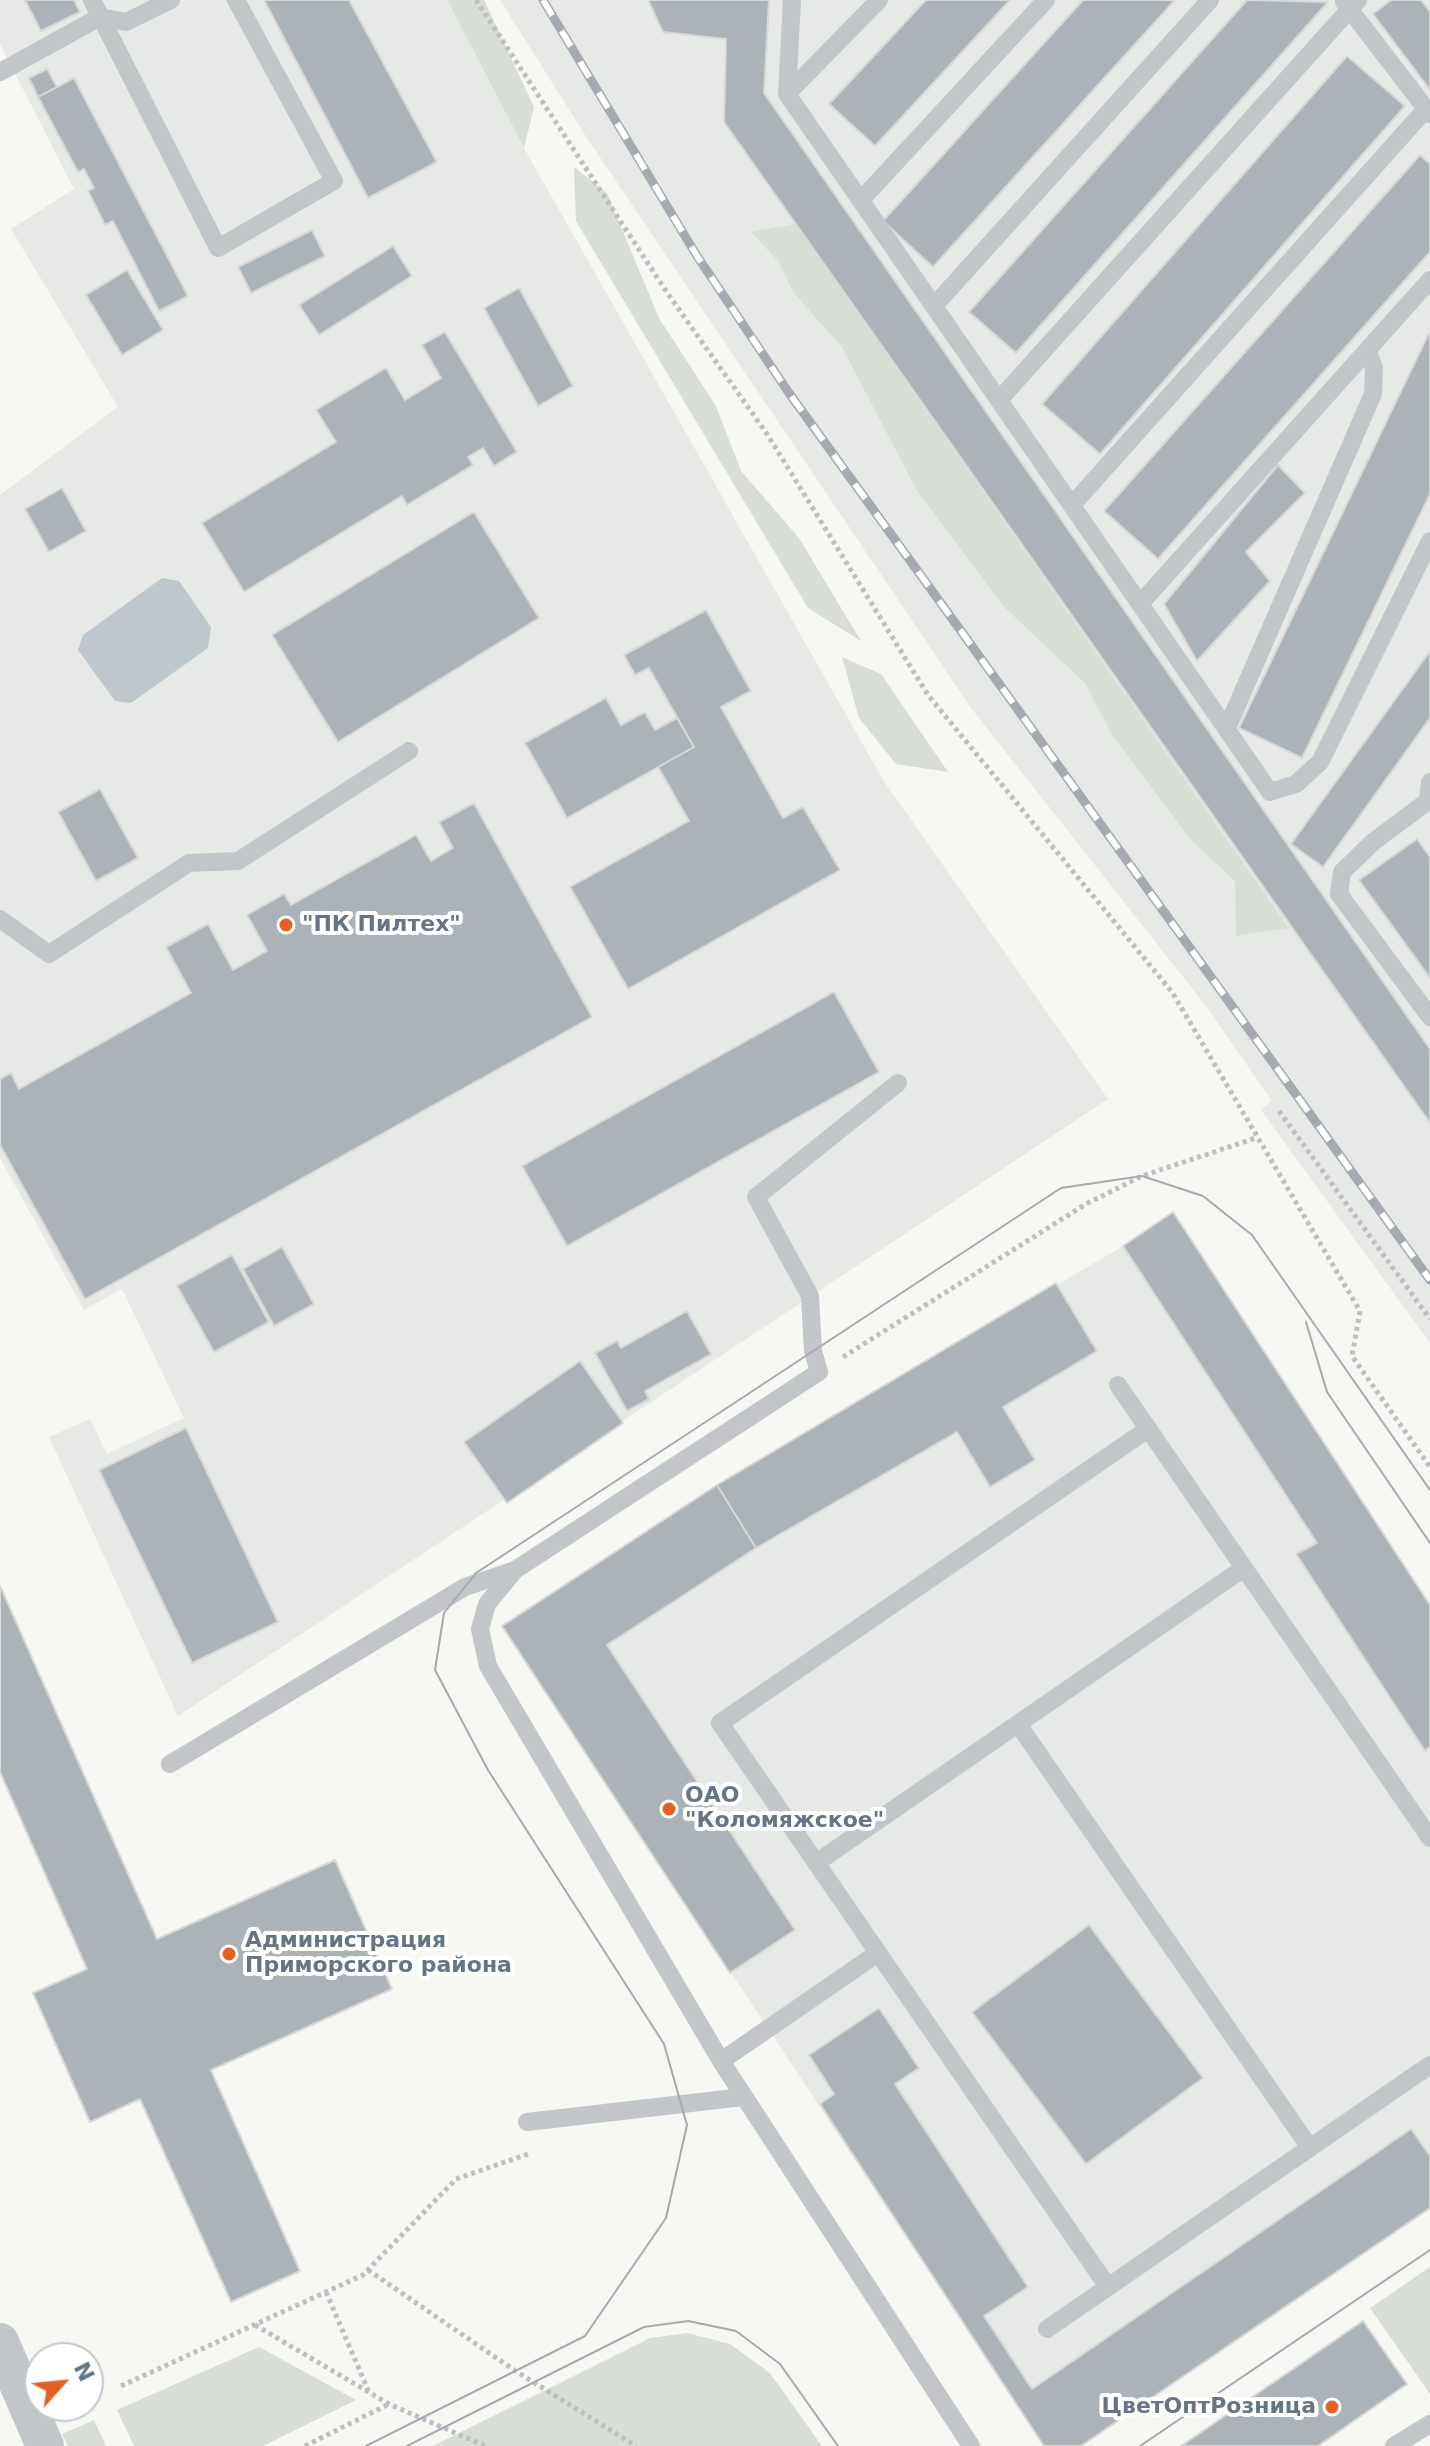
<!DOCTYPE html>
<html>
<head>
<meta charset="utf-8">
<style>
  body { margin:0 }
  #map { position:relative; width:1430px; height:2446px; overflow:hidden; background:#f7f7f4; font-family:"DejaVu Sans",sans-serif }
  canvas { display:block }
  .north { position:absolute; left:24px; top:2342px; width:80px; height:80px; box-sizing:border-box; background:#fff; border:2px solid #c1c8ce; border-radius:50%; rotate:63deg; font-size:22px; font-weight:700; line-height:32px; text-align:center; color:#657585 }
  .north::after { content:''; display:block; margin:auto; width:28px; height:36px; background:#e56025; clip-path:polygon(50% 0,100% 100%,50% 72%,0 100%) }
</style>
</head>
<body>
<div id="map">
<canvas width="1430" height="2446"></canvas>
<div class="north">N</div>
</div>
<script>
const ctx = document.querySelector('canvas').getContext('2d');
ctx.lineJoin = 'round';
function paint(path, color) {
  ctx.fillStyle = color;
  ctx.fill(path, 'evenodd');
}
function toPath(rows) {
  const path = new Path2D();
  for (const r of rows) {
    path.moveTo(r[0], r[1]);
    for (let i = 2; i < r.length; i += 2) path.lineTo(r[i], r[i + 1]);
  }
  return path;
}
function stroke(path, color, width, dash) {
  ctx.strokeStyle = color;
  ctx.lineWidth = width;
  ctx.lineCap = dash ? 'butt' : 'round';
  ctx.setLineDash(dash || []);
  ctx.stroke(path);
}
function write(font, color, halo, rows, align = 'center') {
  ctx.font = font + ' "DejaVu Sans",sans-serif';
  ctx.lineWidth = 8;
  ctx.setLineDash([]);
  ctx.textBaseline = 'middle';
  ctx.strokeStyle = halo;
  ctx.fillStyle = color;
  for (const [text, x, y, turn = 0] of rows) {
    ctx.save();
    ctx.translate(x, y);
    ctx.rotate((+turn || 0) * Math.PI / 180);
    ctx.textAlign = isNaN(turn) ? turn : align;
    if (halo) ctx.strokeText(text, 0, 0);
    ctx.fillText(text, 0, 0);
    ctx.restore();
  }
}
const built = toPath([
  [0,0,447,0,524,148,883,780,1108,1099,178,1716,49,1437,90,1419,107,1454,184,1418,122,1289,84,1310,0,1158,0,495,118,407,11,229,74,189,0,44],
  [500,0,1430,0,1430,1343,1261,1110,1272,1101,1206,1006,971,708,587,138],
  [1173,1212,1430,1605,1430,2208,1081,2446,1044,2446,502,1626,717,1485,1123,1246]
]);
const green = toPath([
  [447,0,484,0,534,107,524,148],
  [574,167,607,193,659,318,716,406,741,471,799,538,861,641,808,608,576,221],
  [795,224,1289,928,1236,936,1235,881,1190,839,1112,735,1085,683,1005,608,917,491,842,347,793,292,779,262,751,232],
  [842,657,881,674,948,772,896,764,859,718],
  [1430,2267,1430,2394,1370,2308],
  [687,2333,730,2344,770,2373,822,2446,433,2446,650,2338],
  [259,2347,356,2400,263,2446,134,2446,117,2410],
  [94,2420,106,2446,68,2446,62,2434]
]);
const water = toPath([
  [162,578,179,581,211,627,208,648,131,703,115,701,78,650,83,635]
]);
const building = toPath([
  [25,0,74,0,80,12,41,31,25,0],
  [264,0,349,0,437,162,368,198,264,0],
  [648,0,769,0,764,93,1430,1049,1430,1123,724,122,726,39,663,32,648,0],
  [926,0,1010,0,875,146,829,104,926,0],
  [1083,0,1175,0,933,267,883,221,1083,0],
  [1247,0,1328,2,1016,353,969,312,1247,0],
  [1391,0,1421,0,1430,12,1430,90,1373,14,1391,0],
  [1347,56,1405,106,1100,454,1042,404,1347,56],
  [47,69,57,87,38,97,29,78,47,69],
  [74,78,188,296,159,311,113,221,105,225,88,191,94,188,84,169,78,172,38,97,74,78],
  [1420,155,1430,164,1430,252,1158,559,1104,511,1420,155],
  [312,230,325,256,251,293,238,267,312,230],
  [393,246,412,276,319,335,299,305,393,246],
  [127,270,163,330,122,355,86,295,127,270],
  [519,288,573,386,538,406,484,308,519,288],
  [1430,331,1430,494,1302,758,1239,728,1430,331],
  [445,332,517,452,494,466,483,448,468,457,473,465,407,505,402,496,244,592,202,523,336,442,316,410,386,368,405,400,441,378,422,345,445,332],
  [1278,465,1305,493,1246,552,1270,581,1197,661,1164,604,1278,465],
  [62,488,86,531,49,552,25,509,62,488],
  [474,512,539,618,338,742,272,635,474,512],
  [706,610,751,691,721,707,783,818,803,807,840,870,628,989,570,887,689,821,658,767,694,747,649,668,635,675,624,655,706,610],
  [1430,651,1430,718,1323,867,1291,844,1430,651],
  [606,698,621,725,645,712,655,730,677,718,694,747,567,818,525,743,606,698],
  [100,789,138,858,96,881,58,812,100,789],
  [474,803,592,1017,85,1299,0,1145,0,1079,11,1073,19,1089,191,993,166,947,208,924,233,970,267,951,247,915,284,894,291,905,416,835,431,861,453,848,439,822,474,803],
  [1417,839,1430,857,1430,978,1359,880,1417,839],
  [834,992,879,1072,567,1246,522,1166,834,992],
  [1173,1212,1430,1605,1430,1747,1425,1751,1296,1554,1317,1543,1123,1246,1173,1212],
  [282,1247,314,1304,274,1326,243,1269,282,1247],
  [232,1255,269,1322,214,1352,177,1286,232,1255],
  [1056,1283,1097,1351,1003,1407,1035,1460,990,1487,957,1432,756,1548,717,1485,1056,1283],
  [687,1311,711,1354,645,1391,649,1399,627,1411,595,1353,617,1341,621,1348,687,1311],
  [580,1361,623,1423,507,1503,464,1442,580,1361],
  [186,1428,278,1622,192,1663,99,1470,186,1428],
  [717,1485,756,1548,607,1645,795,1930,730,1973,502,1626,717,1485],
  [0,1586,157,1939,335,1860,392,1989,211,2070,300,2271,231,2302,140,2099,90,2122,33,1993,87,1969,0,1772,0,1586],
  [1089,1925,1203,2078,1086,2164,972,2012,1089,1925],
  [879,2008,919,2068,895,2084,1028,2287,984,2316,1032,2389,1411,2129,1430,2156,1430,2208,1081,2446,1044,2446,820,2104,834,2094,809,2055,879,2008],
  [1363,2321,1407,2384,1318,2446,1181,2446,1363,2321]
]);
const path = toPath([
  [476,0,668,294,767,434,928,695,1172,992,1360,1311,1352,1356,1430,1467],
  [1279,1111,1430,1319],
  [843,1357,1086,1204,1142,1176,1256,1138],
  [368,2270,517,2372,636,2446],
  [326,2292,368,2390],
  [255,2325,389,2404,485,2446],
  [121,2386,363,2275,456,2179,531,2153],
  [305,2446,389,2404]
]);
const service = toPath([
  [92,0,218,248,334,181,236,0],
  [792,0,787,94,1270,792,1296,784,1320,762,1430,541],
  [1344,2,1430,114],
  [0,72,100,17,126,22,171,0],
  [787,94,879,0],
  [861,200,1046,0],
  [934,306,1210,0],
  [999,400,1358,0],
  [1072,505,1426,109],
  [1140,604,1430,280],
  [1227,728,1373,394,1374,368,1368,352],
  [1430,782,1428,801,1373,842,1342,872,1339,894,1430,1017],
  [0,919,49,954,189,863,238,861,409,751],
  [898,1083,756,1197,810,1296,813,1351,819,1372,515,1570,487,1604,480,1629,488,1666,721,2061,971,2446],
  [1118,1385,1430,1838],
  [1018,1724,1310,2148],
  [170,1764,465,1587,515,1570],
  [816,1863,1244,1568],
  [721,2061,878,1953],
  [527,2122,743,2097],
  [1108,2287,720,1723,1148,1429],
  [1047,2329,1430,2065],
  [1394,2446,1430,2424]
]);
const minor = toPath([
  [0,2342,45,2446]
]);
const tram = toPath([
  [1306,1322,1327,1392,1430,1543],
  [366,2446,585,2336,666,2218,687,2125,664,2044,488,1770,435,1670,444,1613,476,1573,1061,1188,1142,1176,1203,1196,1252,1235,1430,1490],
  [407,2446,644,2327,688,2321,736,2331,780,2364,838,2446],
  [1140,2446,1430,2250]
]);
const rail = toPath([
  [543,0,697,256,789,393,1430,1280]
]);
const markers = [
  [286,925,8,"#e56025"],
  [669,1809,8,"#e56025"],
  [229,1954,8,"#e56025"],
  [1332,2407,8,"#e56025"]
];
const poiNames = [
  ["\"ПК Пилтех\"",302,925],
  ["ОАО",685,1796],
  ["\"Коломяжское\"",685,1821],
  ["Администрация",245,1941],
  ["Приморского района",245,1966],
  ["ЦветОптРозница",1316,2407,"right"]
];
paint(built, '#e7e9e7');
paint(green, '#d8ded5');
paint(water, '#bdc7cc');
paint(building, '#abb3b9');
stroke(building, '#d8d8d6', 2);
stroke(path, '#bcbec1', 5, [4, 4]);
stroke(service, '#c2c6c9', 18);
stroke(minor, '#c2c6c9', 38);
stroke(tram, '#a4aab0', 2);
stroke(rail, '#a4aab0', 9);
stroke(rail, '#fff', 6, [18]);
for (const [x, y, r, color] of markers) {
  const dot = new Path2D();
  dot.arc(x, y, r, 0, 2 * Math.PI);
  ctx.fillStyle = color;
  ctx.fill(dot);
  stroke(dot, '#fff', 3);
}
write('bold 22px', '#657585', '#fff', poiNames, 'left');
</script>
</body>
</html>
